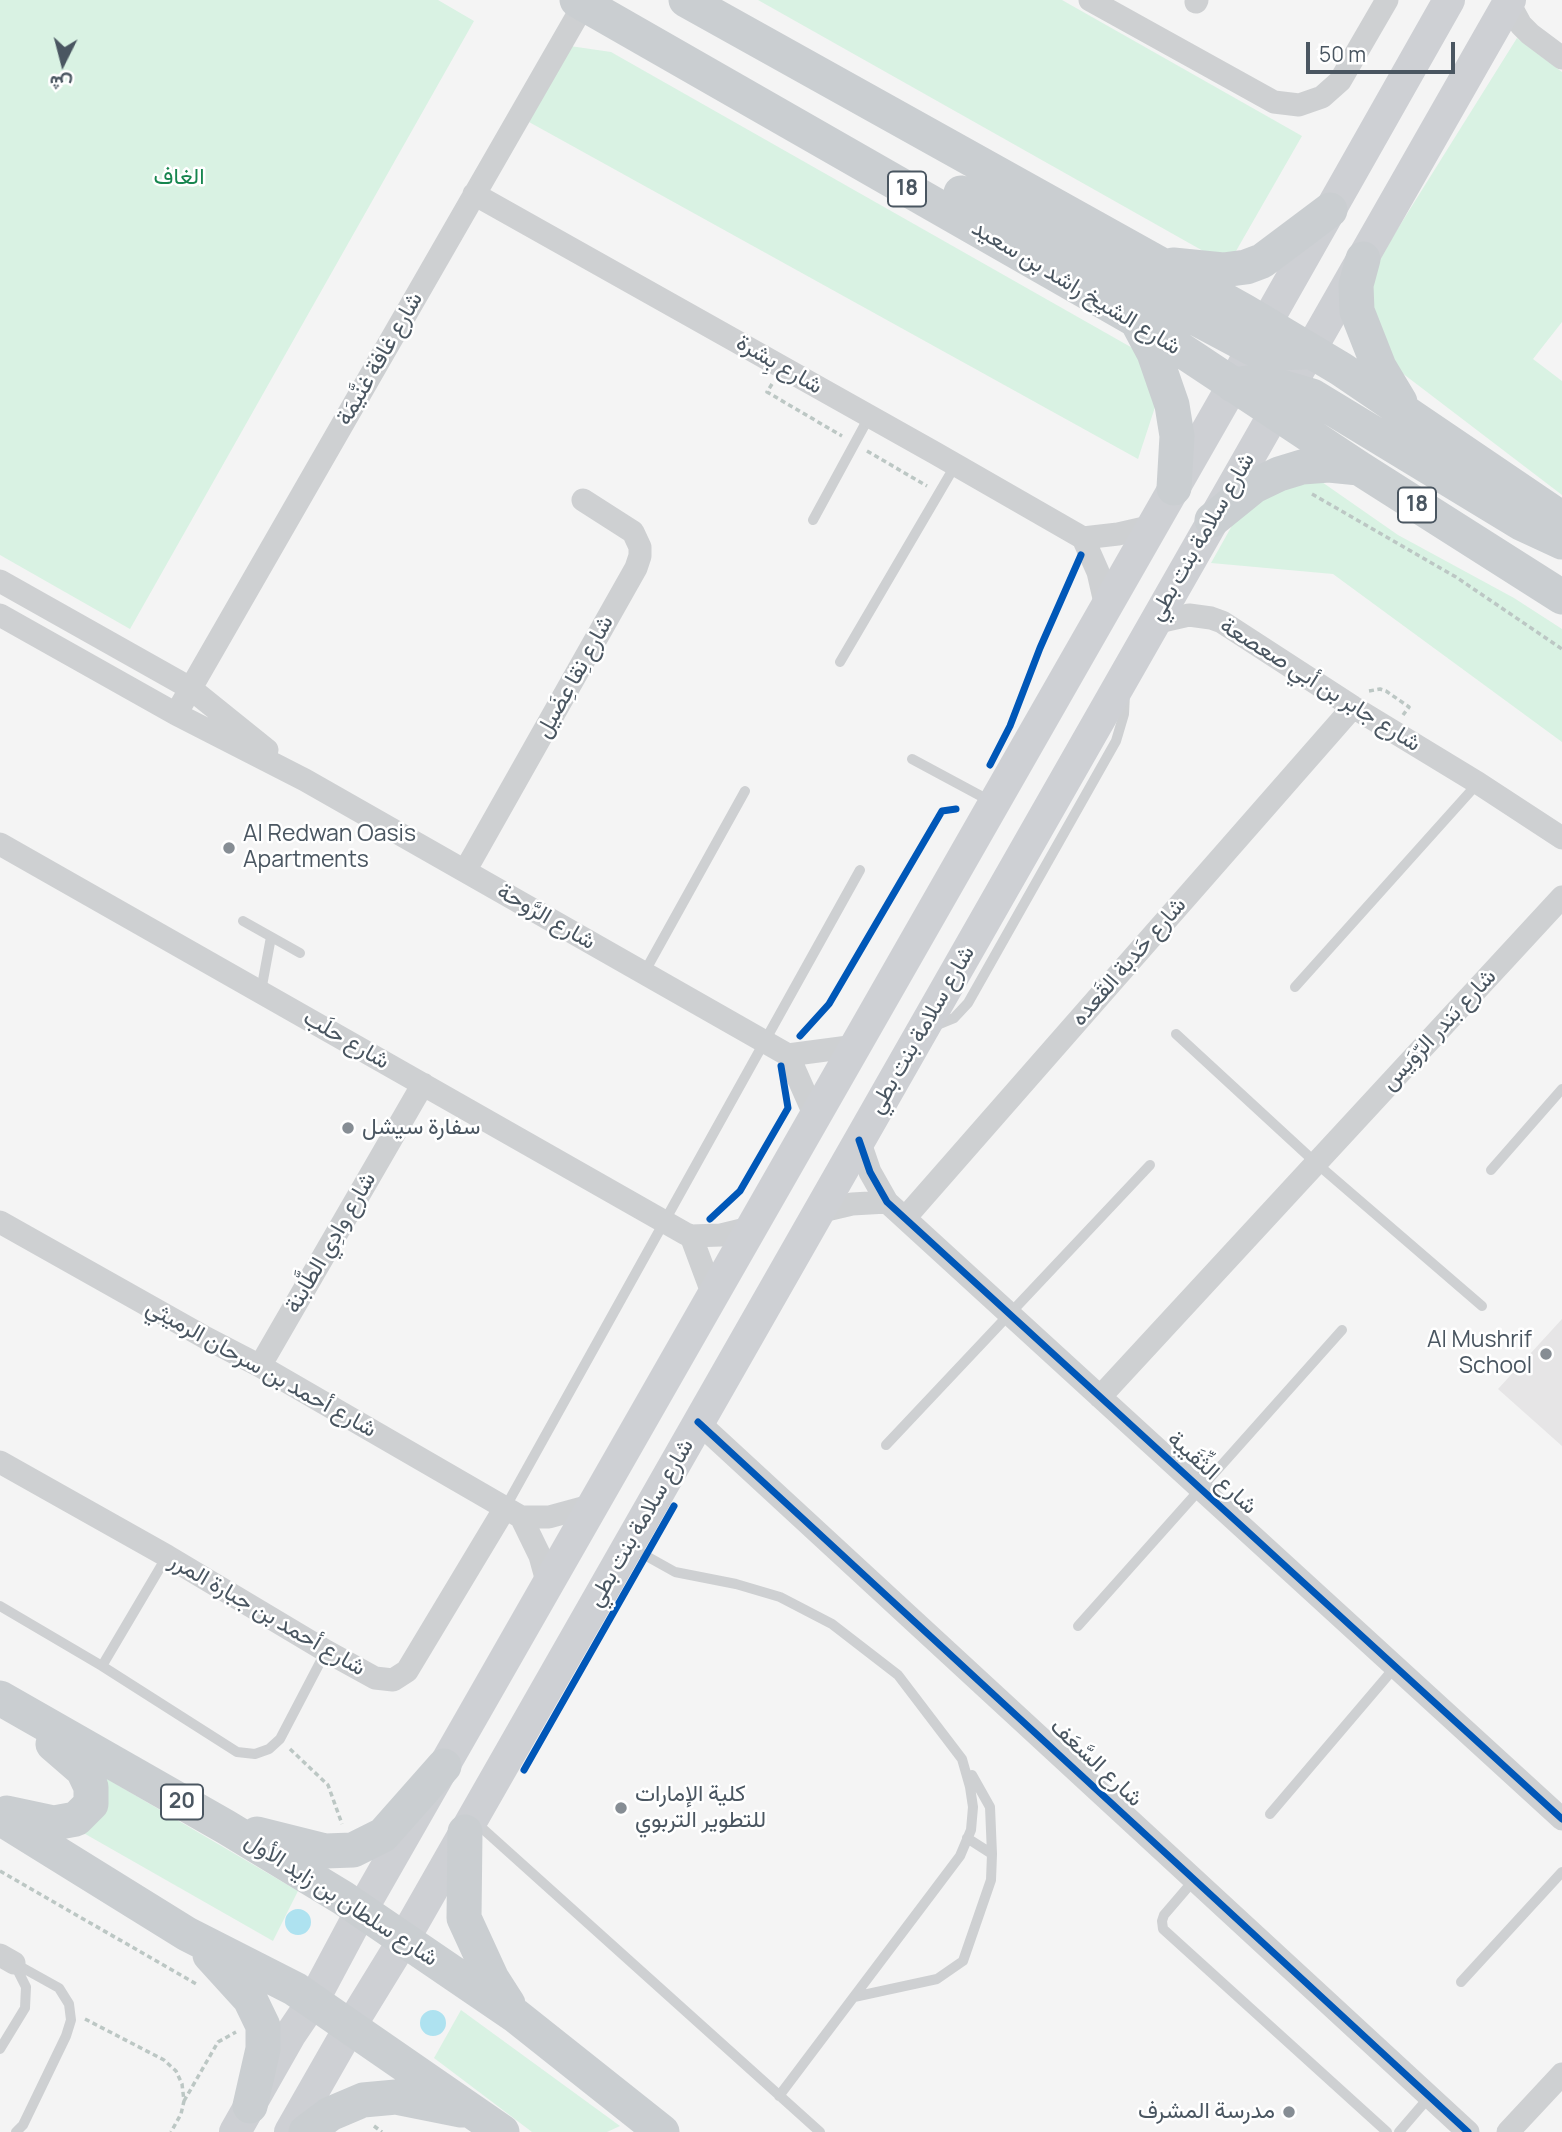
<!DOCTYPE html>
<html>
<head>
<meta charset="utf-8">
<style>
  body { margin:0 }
  #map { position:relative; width:1562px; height:2132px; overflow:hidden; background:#f4f4f4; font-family:Manrope,Vazirmatn,sans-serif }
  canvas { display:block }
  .north { position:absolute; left:28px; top:28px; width:70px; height:70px; -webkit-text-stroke:5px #fff; paint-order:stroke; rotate:186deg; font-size:19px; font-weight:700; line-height:28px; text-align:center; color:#4a5661 }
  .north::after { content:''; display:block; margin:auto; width:24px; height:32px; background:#4a5661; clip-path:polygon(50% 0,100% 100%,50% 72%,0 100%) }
  .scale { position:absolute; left:1306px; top:42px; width:149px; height:32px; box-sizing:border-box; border:4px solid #4a5661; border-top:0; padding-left:9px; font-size:21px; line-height:24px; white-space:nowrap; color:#4a5661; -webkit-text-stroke:5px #fff; paint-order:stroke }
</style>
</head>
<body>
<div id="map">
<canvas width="1562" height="2132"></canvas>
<div class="north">ش</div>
<div class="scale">50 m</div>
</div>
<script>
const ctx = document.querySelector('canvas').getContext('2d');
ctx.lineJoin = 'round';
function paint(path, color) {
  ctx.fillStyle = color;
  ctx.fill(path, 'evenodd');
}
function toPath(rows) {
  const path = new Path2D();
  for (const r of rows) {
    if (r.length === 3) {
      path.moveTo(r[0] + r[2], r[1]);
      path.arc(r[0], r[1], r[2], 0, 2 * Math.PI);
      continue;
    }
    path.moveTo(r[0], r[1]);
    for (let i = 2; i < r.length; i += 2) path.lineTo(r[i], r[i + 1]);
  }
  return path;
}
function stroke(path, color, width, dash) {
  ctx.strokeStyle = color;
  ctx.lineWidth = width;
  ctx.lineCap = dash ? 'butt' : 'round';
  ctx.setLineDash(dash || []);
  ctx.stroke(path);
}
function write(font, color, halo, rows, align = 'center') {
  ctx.font = font + ' Manrope,Vazirmatn,sans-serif';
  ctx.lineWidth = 5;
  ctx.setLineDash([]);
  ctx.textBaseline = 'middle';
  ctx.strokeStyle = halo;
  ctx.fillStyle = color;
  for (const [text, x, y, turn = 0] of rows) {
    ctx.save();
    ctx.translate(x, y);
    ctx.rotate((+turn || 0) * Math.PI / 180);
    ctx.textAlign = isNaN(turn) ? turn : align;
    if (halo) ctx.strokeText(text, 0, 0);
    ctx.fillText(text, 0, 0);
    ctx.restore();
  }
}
const education = toPath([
  [1562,1319,1562,1446,1498,1389]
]);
const green = toPath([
  [0,0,438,0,474,21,130,629,0,555],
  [758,0,1062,0,1302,136,1228,265],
  [1517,38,1562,72,1562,322,1533,359,1562,381,1562,495,1389,363,1365,281],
  [570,46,611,52,1143,354,1157,401,1138,459,529,122,545,84],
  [1309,473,1398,535,1514,598,1562,629,1562,742,1333,574,1211,563,1243,506],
  [104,1777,298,1891,273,1941,80,1831],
  [461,2010,620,2126,607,2132,532,2132,434,2058]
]);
const water = toPath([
  [298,1922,13],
  [433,2023,13]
]);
const path = toPath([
  [772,384,767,392,842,436],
  [867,451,927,486],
  [1312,494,1456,577,1562,649],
  [1369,691,1380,689,1386,691,1409,707,1403,715],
  [290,1749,328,1785,342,1824],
  [0,1871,198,1985],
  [85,2019,164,2060,176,2071,182,2084,184,2101,181,2114,171,2132],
  [184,2101,218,2042,236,2032],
  [374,2126,382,2132]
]);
const service = toPath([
  [813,520,869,417],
  [840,662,956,464],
  [912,759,992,802],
  [243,921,300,953],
  [644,973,745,791],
  [1295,987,1478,783],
  [261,991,271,937],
  [932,1027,954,1018,968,1003,1116,741,1124,714,1125,694],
  [1176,1034,1316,1163,1482,1306],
  [1491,1170,1562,1089],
  [886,1445,1150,1165],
  [505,1508,860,870],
  [632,1548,675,1572,736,1584,780,1597,832,1624,898,1675,962,1759,970,1787,973,1807,971,1830,960,1856,779,2096],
  [0,1606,102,1666,237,1752,255,1754,269,1749,280,1739,326,1651],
  [1078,1626,1342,1330],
  [102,1666,167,1556],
  [1270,1814,1396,1666],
  [473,1820,820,2132],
  [967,1838,992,1854],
  [1194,1880,1164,1915,1162,1921,1163,1929,1387,2132],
  [14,1963,59,1988,69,2004,71,2020,66,2036,23,2125,16,2132],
  [1461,1982,1562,1872],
  [854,1997,937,1979,963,1961,991,1880,992,1854,990,1807,972,1775],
  [0,2049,25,2008,26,1987,14,1963],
  [1399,2132,1430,2096]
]);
const minor = toPath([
  [1090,0,1274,102,1299,105,1322,97,1340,81,1387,0],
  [1196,2,1197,0],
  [1509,3,1521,25,1530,34,1562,58],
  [474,194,935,453,1083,538,1098,572,1106,607],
  [1083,538,1118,534,1153,526],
  [0,581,190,688,267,750],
  [0,615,176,714,305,780,788,1055,815,1116],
  [1154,623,1189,615,1211,618,1222,622,1353,707,1478,783,1562,838],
  [176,714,584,4],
  [0,844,686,1234,691,1236,721,1235,750,1228],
  [465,871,636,568,640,556,640,547,633,532,583,500],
  [788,1055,856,1046],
  [859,1140,870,1172,887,1202,1562,1819],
  [818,1212,852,1204,887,1202],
  [905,1218,1353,707],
  [0,1222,206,1338,260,1366,521,1517,540,1556,548,1585],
  [691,1236,713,1295],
  [260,1366,423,1084],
  [1100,1397,1562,897],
  [698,1422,1468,2132],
  [0,1462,167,1556,326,1651,375,1678,393,1680,407,1671,505,1508],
  [521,1517,549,1517,593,1505],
  [0,1955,14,1963],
  [1508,2132,1562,2074]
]);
const secondary = toPath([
  [235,2132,290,2035,313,2001,361,1911,1233,385,1252,348,1449,0],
  [290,2132,350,2027,404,1939,1510,0]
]);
const primary = toPath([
  [577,0,1136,320,1359,468,1562,597],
  [686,0,1244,311,1341,369,1562,519],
  [961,193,1252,348,1273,353,1306,352],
  [1363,259,1356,285,1357,311,1379,367,1400,402],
  [1173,265,1223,270,1246,267,1262,261,1330,210],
  [1138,323,1154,353,1172,405,1177,436,1174,488],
  [1233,385,1261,381,1312,396,1521,523,1562,542],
  [1212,520,1254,486,1279,474,1302,467,1329,465,1359,468],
  [0,1698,226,1827,343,1898,516,2016,662,2132],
  [7,1813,54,1823,76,1819,91,1804,91,1787,83,1770,53,1744],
  [0,1818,187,1934,295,1989,502,2132],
  [465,1832,464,1918,492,1979,508,2004],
  [257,1834,325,1851,353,1850,383,1835,444,1766],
  [210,1955,250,1999,263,2026,263,2049,250,2106],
  [306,2132,330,2114,363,2100,396,2097,461,2110]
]);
const cycleway = toPath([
  [990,765,1010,726,1040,648,1081,555],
  [800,1036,829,1004,942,811,956,809],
  [859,1140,870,1172,887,1202,1562,1819],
  [710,1219,740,1191,788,1108,781,1066],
  [698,1422,1468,2132],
  [524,1770,674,1506]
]);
const markers = [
  [229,848,7,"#868d94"],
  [348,1128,7,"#868d94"],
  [1546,1354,7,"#868d94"],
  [621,1808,7,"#868d94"],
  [1289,2112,7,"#868d94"]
];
const shields = [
  [907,189,38],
  [1417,505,38],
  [182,1802,42]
];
const shieldNames = [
  ["18",907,189],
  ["18",1417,505],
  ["20",182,1802]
];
const parkNames = [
  ["الغاف",179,178]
];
const streetNames = [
  ["شارع الشيخ راشد بن سعيد",1076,288,31],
  ["شارع غافة غنَّيمَة",380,359,-60],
  ["شارع بِشرة",779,365,30],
  ["شارع سلامة بنت بطي",1202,537,-60],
  ["شارع نِقا عِضَيل",575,677,-61],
  ["شارع جابر بن أبي صعصعة",1320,685,32],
  ["شارع الرَّوحة",546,917,30],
  ["شارع حَدبة القَعده",1129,962,-49],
  ["شارع سلامة بنت بطي",922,1030,-60],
  ["شارع بَندر الرّوَيس",1439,1030,-47],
  ["شارع حلَب",346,1040,30],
  ["شارع وادِي الطَّابنة",331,1243,-60],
  ["شارع أحمد بن سرحان الرميثي",261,1369,29],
  ["شارع الثِّقَيبة",1212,1473,42],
  ["شارع سلامة بنت بطي",641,1523,-60],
  ["شارع أحمد بن جبارة المرر",267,1615,30],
  ["شارع السَّعَف",1096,1763,43],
  ["شارع سلطان بن زايد الأول",341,1900,33]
];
const poiNames = [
  ["Al Redwan Oasis",243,835],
  ["Apartments",243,861],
  ["سفارة سيشل",362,1128],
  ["Al Mushrif",1532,1341,"right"],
  ["School",1532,1367,"right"],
  ["كلية الإمارات",635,1795],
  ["للتطوير التربوي",635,1821],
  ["مدرسة المشرف",1275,2112,"right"]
];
paint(education, '#e6e5e6');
paint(green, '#d9f2e3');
paint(water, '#aee2f0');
stroke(path, '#bcc7c4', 3.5, [5, 3.5]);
stroke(service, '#ced0d2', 10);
stroke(minor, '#ced0d2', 23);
stroke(secondary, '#ced0d4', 32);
stroke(primary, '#caced1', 35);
stroke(cycleway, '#0057b8', 7);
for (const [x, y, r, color] of markers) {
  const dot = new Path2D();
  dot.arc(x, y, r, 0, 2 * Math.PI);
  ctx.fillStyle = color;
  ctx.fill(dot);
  stroke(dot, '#fff', 2.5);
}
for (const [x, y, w] of shields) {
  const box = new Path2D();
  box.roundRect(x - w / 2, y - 17.5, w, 35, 5);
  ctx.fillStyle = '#fff';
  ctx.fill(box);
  stroke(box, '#4a5661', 2);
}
write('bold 21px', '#4a5661', null, shieldNames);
write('23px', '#17864f', '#fff', parkNames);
write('23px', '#4a5661', '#fff', streetNames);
write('23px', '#4a5661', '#fff', poiNames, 'left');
</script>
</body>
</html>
